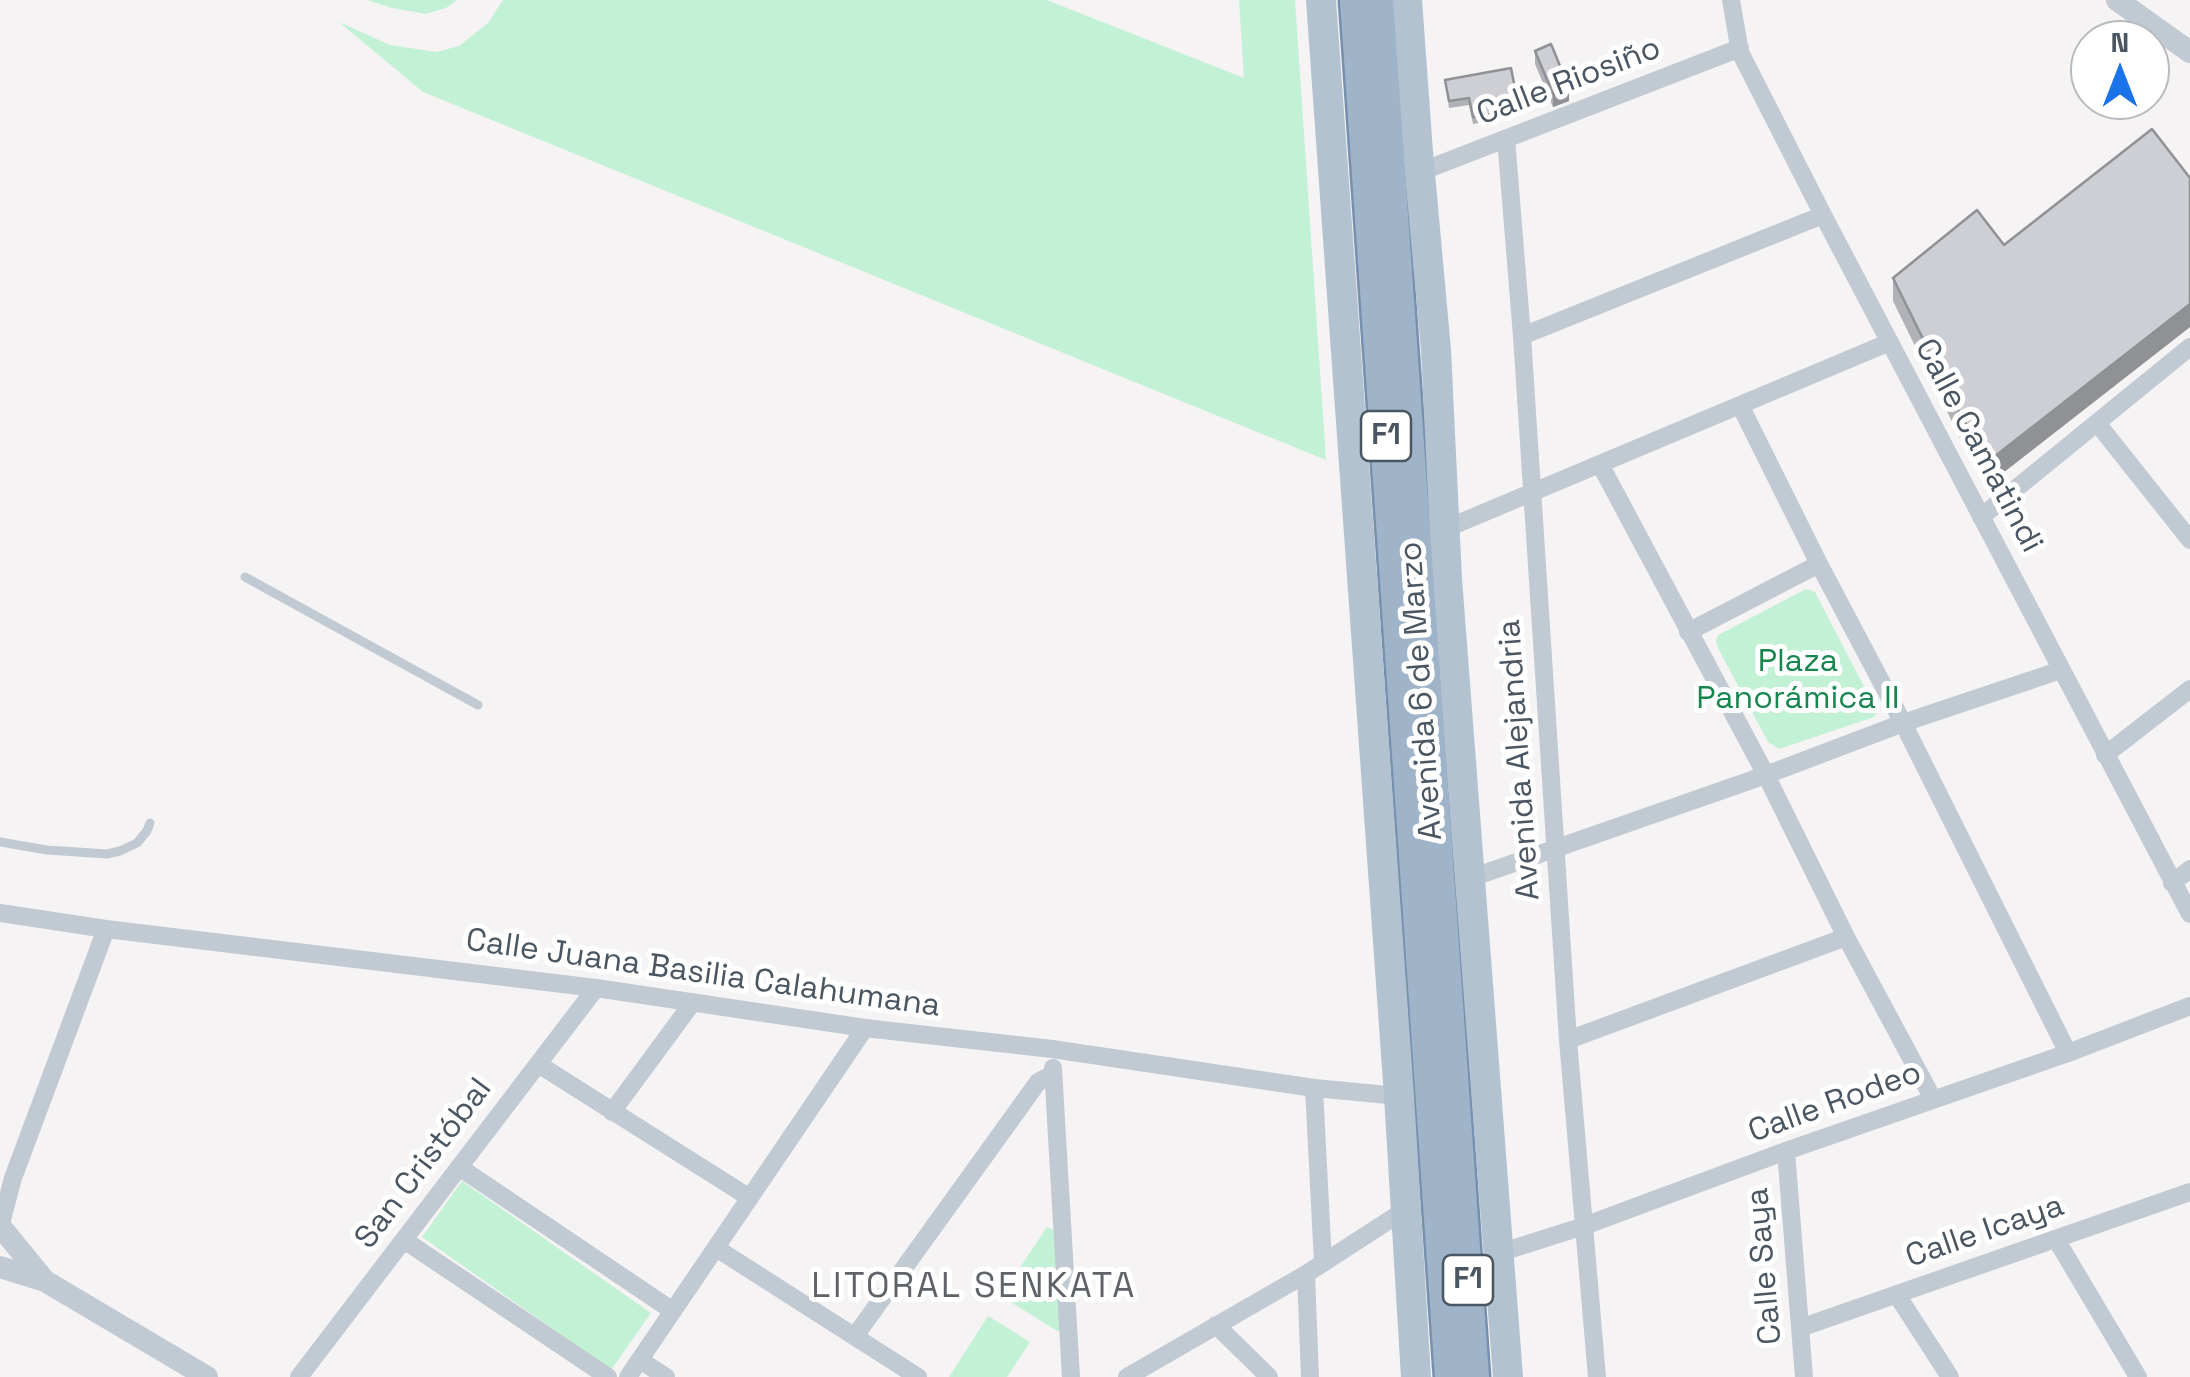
<!DOCTYPE html>
<html>
<head>
<meta charset="utf-8">
<style>
  body { margin:0 }
  #map { position:relative; width:2190px; height:1377px; overflow:hidden; background:#f5f3f3; font-family:"Space Grotesk",sans-serif }
  canvas { display:block }
  .north { position:absolute; left:2070px; top:20px; width:100px; height:100px; box-sizing:border-box; background:#fff; border:2px solid #b7bbc0; border-radius:50%; rotate:0deg; font-size:28px; font-weight:700; line-height:40px; text-align:center; color:#4a5661 }
  .north::after { content:''; display:block; margin:auto; width:35px; height:45px; background:#1a73e8; clip-path:polygon(50% 0,100% 100%,50% 72%,0 100%) }
</style>
</head>
<body>
<div id="map">
<canvas width="2190" height="1377"></canvas>
<div class="north">N</div>
</div>
<script>
const ctx = document.querySelector('canvas').getContext('2d');
ctx.lineJoin = 'round';
function paint(path, color) {
  ctx.fillStyle = color;
  ctx.fill(path, 'evenodd');
}
function toPath(rows) {
  const path = new Path2D();
  for (const r of rows) {
    path.moveTo(r[0], r[1]);
    for (let i = 2; i < r.length; i += 2) path.lineTo(r[i], r[i + 1]);
  }
  return path;
}
function stroke(path, color, width, dash) {
  ctx.strokeStyle = color;
  ctx.lineWidth = width;
  ctx.lineCap = dash ? 'butt' : 'round';
  ctx.setLineDash(dash || []);
  ctx.stroke(path);
}
function write(font, color, halo, rows, align = 'center') {
  ctx.font = font + ' "Space Grotesk",sans-serif';
  ctx.lineWidth = 10;
  ctx.setLineDash([]);
  ctx.textBaseline = 'middle';
  ctx.strokeStyle = halo;
  ctx.fillStyle = color;
  for (const [text, x, y, turn = 0] of rows) {
    ctx.save();
    ctx.translate(x, y);
    ctx.rotate((+turn || 0) * Math.PI / 180);
    ctx.textAlign = isNaN(turn) ? turn : align;
    if (halo) ctx.strokeText(text, 0, 0);
    ctx.fillText(text, 0, 0);
    ctx.restore();
  }
}
const green = toPath([
  [367,0,457,0,446,8,426,14,392,8],
  [503,0,1047,0,1244,78,1239,0,1295,0,1326,460,423,92,339,22,390,45,436,52,459,46,488,23],
  [1806,589,1815,592,1877,712,1874,717,1779,749,1768,742,1718,648,1716,641,1718,635],
  [462,1181,651,1313,611,1370,422,1237],
  [1047,1227,1062,1234,1067,1327,1057,1331,1001,1296],
  [988,1316,1030,1342,1007,1377,949,1377]
]);
const service = toPath([
  [245,577,478,705],
  [0,842,47,850,107,854,120,851,137,843,147,831,150,823]
]);
const minor = toPath([
  [1731,0,1740,52,1823,215,2190,914],
  [1506,139,1522,336,1568,1040,1597,1377],
  [1420,172,1740,48],
  [1522,336,1823,215],
  [1740,405,1819,564,1903,723,2068,1053],
  [2097,423,2190,540],
  [1600,464,1766,775,1846,937,1933,1099],
  [1981,517,2190,347],
  [1445,529,1890,342],
  [1688,632,1819,564],
  [2105,755,2190,689],
  [1471,878,1766,775,1903,723,2061,670],
  [2172,883,2190,869],
  [0,913,106,929,596,988,865,1028,1052,1049,1314,1088,1399,1096],
  [1568,1040,1846,937],
  [538,1064,750,1198],
  [1053,1068,1071,1377],
  [1314,1088,1323,1263],
  [612,1112,693,1002],
  [1786,1151,1804,1377],
  [459,1167,673,1311],
  [0,1227,13,1178,106,929],
  [2056,1239,2138,1377],
  [404,1240,608,1377],
  [716,1248,918,1377],
  [1499,1253,1584,1226,1786,1151,2068,1053,2190,1006],
  [1306,1274,1310,1377],
  [1897,1295,1950,1377],
  [1216,1325,1269,1377],
  [1800,1328,2190,1192],
  [855,1336,1038,1082,1053,1074],
  [640,1360,666,1377],
  [299,1377,596,988],
  [628,1377,865,1028],
  [1127,1377,1306,1274,1405,1210]
]);
const tertiary = toPath([
  [2117,0,2190,52],
  [0,1226,45,1281],
  [0,1267,45,1281,207,1377]
]);
const primary = toPath([
  [1321,0,1399,1096,1416,1377],
  [1407,0,1418,152,1436,350,1447,579,1508,1377]
]);
const trunk = toPath([
  [1355,0,1450,1377],
  [1378,0,1474,1377]
]);
const wall = toPath([
  [1535,51,1569,101,1553,107,1535,64],
  [1445,80,1519,109,1519,116,1473,124,1469,105,1449,108],
  [2190,178,2190,327,1990,483,1961,440,1893,301,1893,278,2004,245]
]);
const shadedWall = toPath([
  [1569,88,1569,101,1553,107,1553,94],
  [2190,304,2190,327,1990,483,1990,460]
]);
const building = toPath([
  [1551,44,1569,88,1553,94,1535,51,1551,44],
  [1511,68,1519,109,1473,117,1469,98,1449,101,1445,80,1511,68],
  [2152,129,2190,178,2190,304,1990,460,1961,416,1893,278,1977,210,2004,245,2152,129]
]);
const shields = [
  [1386,436,50],
  [1468,1280,50]
];
const shieldNames = [
  ["F1",1386,436],
  ["F1",1468,1280]
];
const streetNames = [
  ["Calle Riosiño",1569,82,-21],
  ["Calle Camatindi",1978,446,62],
  ["Avenida 6 de Marzo",1422,691,-94],
  ["Avenida Alejandria",1520,760,-94],
  ["Calle Juana Basilia Calahumana",703,974,8],
  ["Calle Rodeo",1835,1103,-20],
  ["San Cristóbal",424,1164,-53],
  ["Calle Icaya",1985,1232,-19],
  ["Calle Saya",1765,1266,-95]
];
const parkNames = [
  ["Plaza",1798,662],
  ["Panorámica II",1798,699]
];
const neighbourhoodNames = [
  ["LITORAL SENKATA",974,1288]
];
paint(green, '#c3f1d5');
stroke(trunk, '#7690ad', 35);
stroke(service, '#c1cad2', 9);
stroke(minor, '#c1cad2', 18);
stroke(tertiary, '#c1cad2', 22);
stroke(primary, '#b3c2d1', 30);
stroke(trunk, '#9fb4c9', 30);
paint(wall, '#b0b2b7');
paint(shadedWall, '#909195');
paint(building, '#cdcfd5');
stroke(building, '#909195', 2.5);
for (const [x, y, w] of shields) {
  const box = new Path2D();
  box.roundRect(x - w / 2, y - 25, w, 50, 8);
  ctx.fillStyle = '#fff';
  ctx.fill(box);
  stroke(box, '#4a5661', 2.5);
}
write('bold 30px', '#4a5661', null, shieldNames);
write('32px', '#4a5661', '#fff', streetNames);
write('32px', '#17864f', '#fff', parkNames);
ctx.letterSpacing = '2.5px';
write('35px', '#5f6368', '#fff', neighbourhoodNames);
ctx.letterSpacing = '0px';
</script>
</body>
</html>
